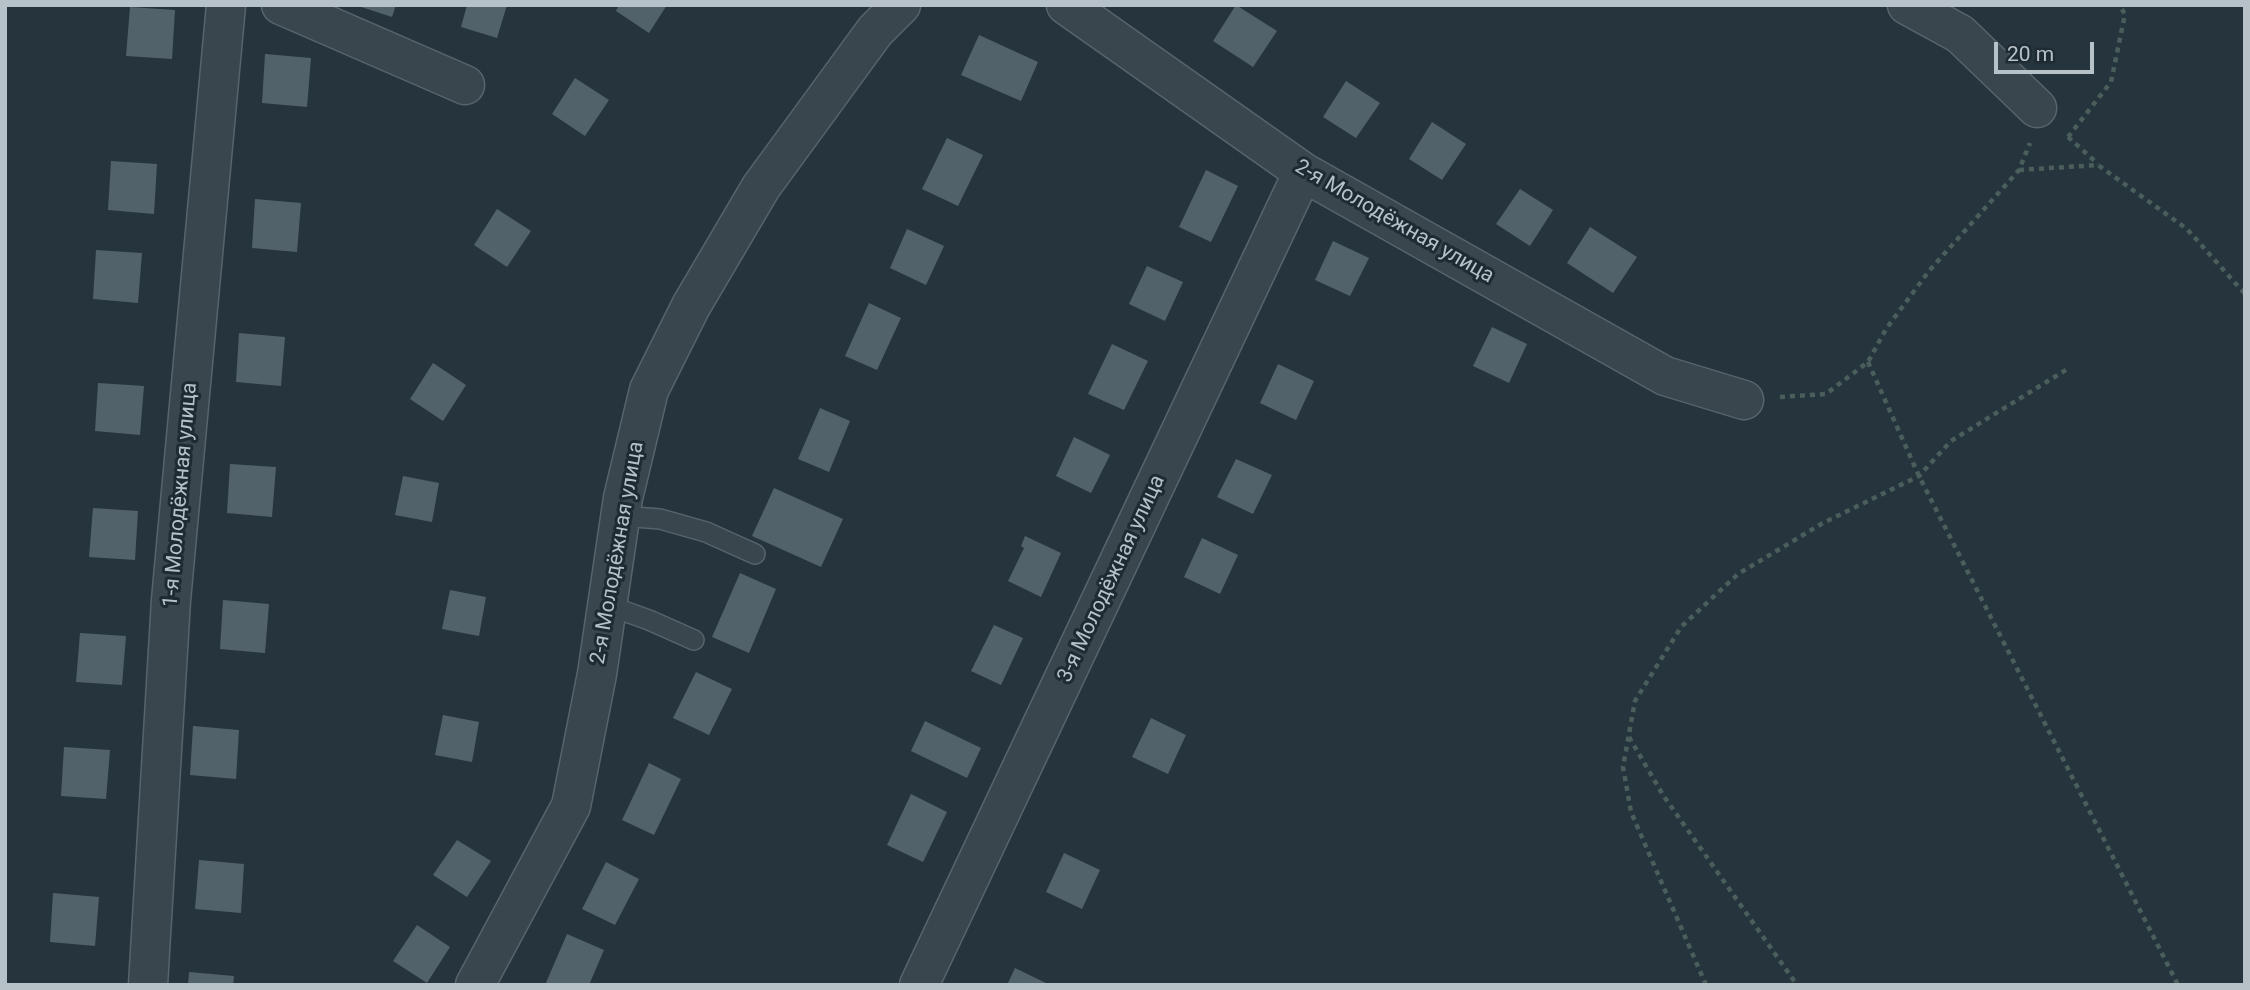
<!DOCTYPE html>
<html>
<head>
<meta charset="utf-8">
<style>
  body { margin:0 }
  #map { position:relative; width:2250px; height:990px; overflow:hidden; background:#26353d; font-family:Roboto,sans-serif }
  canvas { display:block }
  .frame { position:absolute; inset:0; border:7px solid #b6c1c8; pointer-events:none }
  .scale { position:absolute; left:1994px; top:42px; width:100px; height:32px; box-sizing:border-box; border:4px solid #b6c1c8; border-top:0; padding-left:9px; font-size:21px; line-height:24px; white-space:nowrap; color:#b6c1c8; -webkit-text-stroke:5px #1f2b32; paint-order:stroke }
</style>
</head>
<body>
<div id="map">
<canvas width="2250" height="990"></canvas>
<div class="frame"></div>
<div class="scale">20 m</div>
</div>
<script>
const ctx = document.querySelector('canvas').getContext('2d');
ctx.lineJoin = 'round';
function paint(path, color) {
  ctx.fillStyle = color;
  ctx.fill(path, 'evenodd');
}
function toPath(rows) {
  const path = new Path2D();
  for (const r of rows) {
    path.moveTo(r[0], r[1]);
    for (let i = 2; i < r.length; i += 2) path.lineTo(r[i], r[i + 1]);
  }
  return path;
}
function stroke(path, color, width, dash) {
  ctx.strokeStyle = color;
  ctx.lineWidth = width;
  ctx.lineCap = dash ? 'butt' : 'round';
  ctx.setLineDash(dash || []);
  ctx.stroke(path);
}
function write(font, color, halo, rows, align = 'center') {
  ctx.font = font + ' Roboto,sans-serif';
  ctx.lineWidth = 6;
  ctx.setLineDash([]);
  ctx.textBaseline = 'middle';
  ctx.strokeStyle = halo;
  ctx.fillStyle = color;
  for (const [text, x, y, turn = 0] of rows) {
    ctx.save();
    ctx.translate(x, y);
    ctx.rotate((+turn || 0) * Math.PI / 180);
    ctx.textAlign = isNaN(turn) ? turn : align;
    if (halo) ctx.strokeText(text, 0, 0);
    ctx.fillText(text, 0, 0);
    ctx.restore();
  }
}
const building = toPath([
  [355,5,396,5,392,17],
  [467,5,507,5,497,38,461,27],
  [619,5,667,5,649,33,616,11],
  [1236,5,1277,31,1253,67,1213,41],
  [130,7,175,10,172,59,126,56],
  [979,35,1038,62,1021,101,961,75],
  [265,54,311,58,307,107,262,103],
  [575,78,609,100,585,136,552,114],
  [1346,81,1380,103,1356,138,1323,117],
  [1432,122,1466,144,1442,180,1409,159],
  [947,138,983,155,958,206,922,189],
  [111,161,157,164,154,214,108,210],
  [1206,170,1238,186,1211,242,1179,227],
  [1520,189,1553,210,1530,246,1496,224],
  [255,199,301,203,297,252,252,248],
  [497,209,531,231,507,267,474,245],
  [1590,227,1637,257,1613,293,1567,263],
  [907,229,944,246,926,285,890,268],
  [1333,241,1369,258,1350,296,1315,280],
  [96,250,142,253,138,303,93,299],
  [1147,266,1183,282,1165,321,1129,304],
  [869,303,901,318,877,370,845,356],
  [1492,327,1527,344,1509,383,1473,366],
  [239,333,285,337,281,386,236,382],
  [1112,344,1148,361,1124,410,1088,394],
  [433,363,466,385,443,421,410,399],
  [1278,364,1314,381,1296,420,1260,403],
  [98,383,144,386,140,435,95,431],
  [820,408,850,421,829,472,798,459],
  [1074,437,1110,455,1091,493,1056,476],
  [1236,459,1272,475,1253,514,1217,497],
  [230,464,276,467,272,517,227,513],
  [403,476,439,483,432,522,395,515],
  [774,488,843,519,821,567,752,536],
  [93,508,138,511,135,560,89,557],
  [1025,536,1061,553,1041,597,1008,581,1024,548,1021,546],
  [1202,538,1238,555,1220,594,1184,577],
  [740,573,776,589,749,653,712,637],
  [450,590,486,597,479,636,442,629],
  [223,600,269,604,265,653,220,649],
  [994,625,1023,638,1001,685,971,671],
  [80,633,126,636,122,685,76,682],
  [696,672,732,689,709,735,673,718],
  [443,715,479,722,472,762,435,755],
  [1151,718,1186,735,1168,774,1132,757],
  [925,721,981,748,967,778,911,751],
  [193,726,239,730,236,779,190,775],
  [64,747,110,750,106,799,61,796],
  [649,763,681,779,654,835,622,820],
  [911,794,947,812,923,862,887,845],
  [457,840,491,861,467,897,433,875],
  [1064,853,1100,870,1082,909,1046,892],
  [199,860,244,864,241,913,195,909],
  [606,862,639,879,615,925,582,909],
  [53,893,99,897,95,946,50,942],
  [417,925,450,947,427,983,393,961],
  [567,934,604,950,589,985,545,985],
  [1015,968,1050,985,1007,985],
  [189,972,234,976,233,985,188,985]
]);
const path = toPath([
  [2068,137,2111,82,2125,14,2119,5],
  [2068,137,2098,164],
  [2019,170,2098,165,2187,229,2245,294],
  [1868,362,1919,476,2178,985],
  [1780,397,1826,394,1868,362,1886,329,1929,271,2019,170,2030,143],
  [1629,737,1663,795,1797,985],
  [1706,985,1631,812,1623,767,1635,701,1681,627,1738,574,1823,523,1919,476,1951,441,2069,368]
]);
const lane = toPath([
  [621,516,660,519,706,532,755,554],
  [607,605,649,620,694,640]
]);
const street = toPath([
  [281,5,465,85],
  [1066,5,1303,172,1665,376,1744,400],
  [1907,5,1960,34,2037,108],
  [148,985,171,600,226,5],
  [475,985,571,806,597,674,623,498,649,390,691,306,761,187,875,31,901,5],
  [919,985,1303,172]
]);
const streetNames = [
  ["2-я Молодёжная улица",1394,222,30],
  ["1-я Молодёжная улица",181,495,-85],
  ["2-я Молодёжная улица",618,553,-80],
  ["3-я Молодёжная улица",1112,579,-65]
];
paint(building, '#52626a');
stroke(lane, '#58646b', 22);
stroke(street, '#58646b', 41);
stroke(path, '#4a5f5c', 4.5, [5, 5]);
stroke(lane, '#3a464d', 19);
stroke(street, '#3a464d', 38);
write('21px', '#b6c1c8', '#1f2b32', streetNames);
</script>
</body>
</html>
